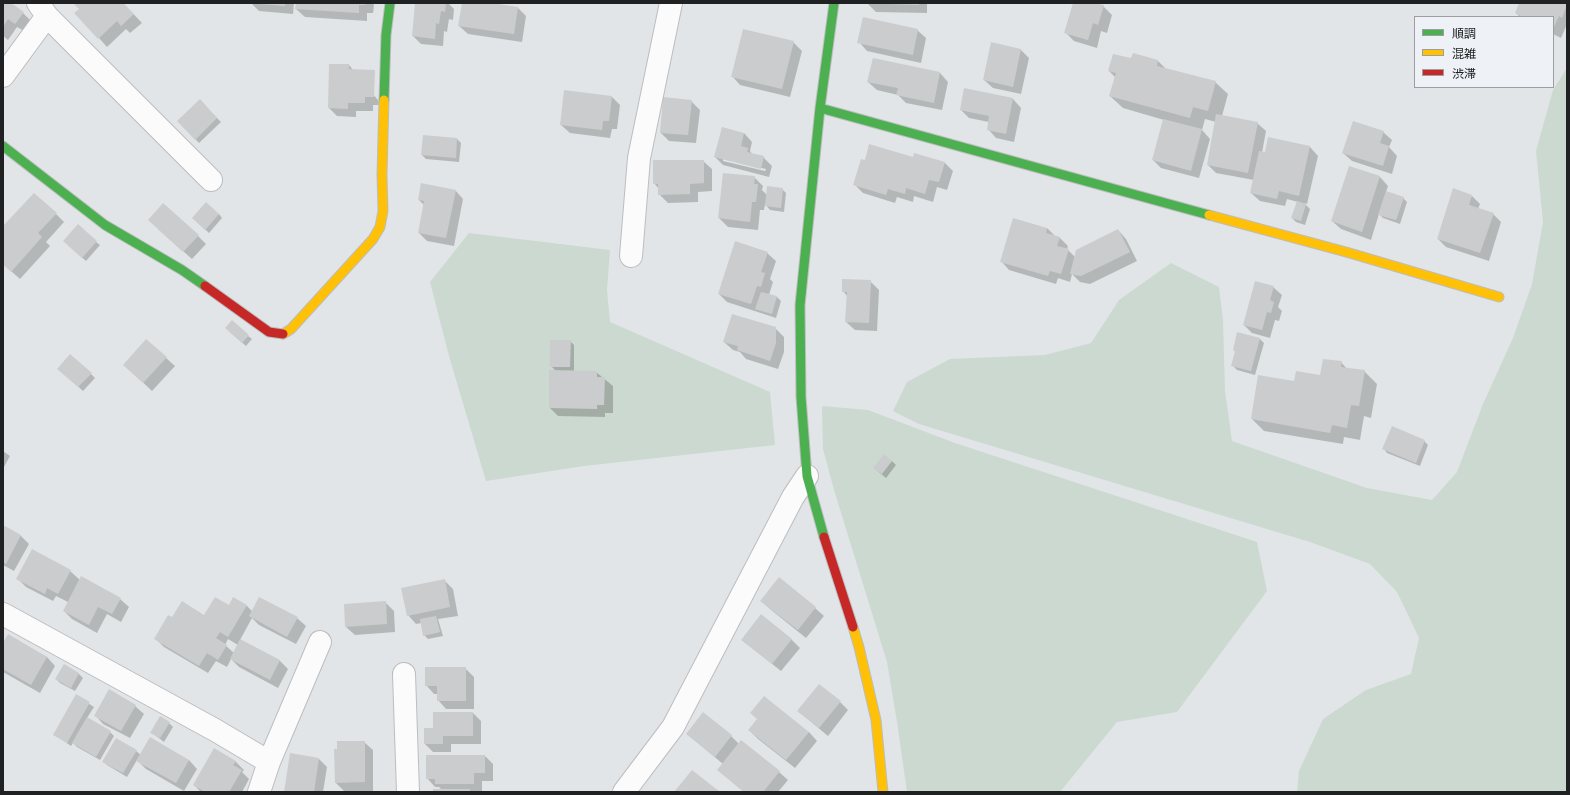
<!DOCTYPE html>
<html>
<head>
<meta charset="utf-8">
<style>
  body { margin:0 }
  #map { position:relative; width:1570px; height:795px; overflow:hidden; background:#e2e5e7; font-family:"Libre Baskerville","Noto Sans JP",serif }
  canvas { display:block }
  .frame { position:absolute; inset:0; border:4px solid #202122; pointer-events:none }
  .legend { position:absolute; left:1414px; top:16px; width:140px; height:72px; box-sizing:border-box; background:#eef2f6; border:1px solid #9c9ea1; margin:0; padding:5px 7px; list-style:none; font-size:12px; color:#202122 }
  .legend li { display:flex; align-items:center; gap:8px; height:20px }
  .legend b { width:20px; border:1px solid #9c9ea1 }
</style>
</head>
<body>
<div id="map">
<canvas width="1570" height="795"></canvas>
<div class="frame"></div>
<ul class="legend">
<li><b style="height:5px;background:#4caf50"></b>順調</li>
<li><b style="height:5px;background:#ffc107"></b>混雑</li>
<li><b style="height:5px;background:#c62828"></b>渋滞</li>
</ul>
</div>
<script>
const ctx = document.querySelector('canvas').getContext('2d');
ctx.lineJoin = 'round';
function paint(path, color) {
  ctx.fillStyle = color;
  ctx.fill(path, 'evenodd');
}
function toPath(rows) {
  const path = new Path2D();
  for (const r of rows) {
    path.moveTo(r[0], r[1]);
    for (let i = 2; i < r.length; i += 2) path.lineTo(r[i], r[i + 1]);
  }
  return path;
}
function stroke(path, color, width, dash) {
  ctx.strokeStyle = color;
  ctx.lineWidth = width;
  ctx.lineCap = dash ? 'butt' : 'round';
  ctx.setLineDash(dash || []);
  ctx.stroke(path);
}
const green = toPath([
  [1567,68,1567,792,1297,792,1299,771,1323,719,1366,690,1411,674,1419,638,1397,592,1370,564,1310,542,919,424,893,411,907,382,950,359,1045,355,1091,343,1119,300,1171,263,1219,287,1223,320,1225,391,1232,441,1367,488,1432,500,1457,472,1483,404,1513,338,1532,284,1543,222,1536,151,1553,90],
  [469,233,610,250,607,290,610,322,770,392,775,445,584,466,486,481,449,356,430,282],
  [822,406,868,410,955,443,1257,542,1267,591,1177,712,1117,722,1060,792,907,792,897,722,887,662,834,490,823,449]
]);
const shadow = toPath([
  [3,3,9,3,23,13,31,21,24,31,17,27,8,40,3,36],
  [74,3,123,3,142,23,130,33,126,29,107,47,99,38,80,9],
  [251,3,294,3,293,14,259,11],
  [297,3,372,3,374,5,373,13,367,13,367,21,305,17,296,9],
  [416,3,448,3,454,9,453,20,449,19,447,32,444,31,443,46,421,44,413,36],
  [463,3,485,3,518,8,526,16,522,42,468,34,459,26],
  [867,3,927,3,927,13,876,12],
  [1074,3,1092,3,1103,6,1112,15,1107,33,1101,31,1097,48,1074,41,1066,33],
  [1520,3,1567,3,1567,24,1561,38,1553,34,1553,17,1520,17,1516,13],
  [917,30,926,38,921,63,867,51,859,42],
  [793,42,802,51,790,97,740,85,732,76],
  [1020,49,1029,58,1021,94,993,88,984,80],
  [873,59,940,73,948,82,942,110,906,103,898,95,877,90,868,82],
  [1132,60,1158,61,1166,69,1215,82,1228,94,1222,116,1257,123,1266,131,1262,153,1310,147,1318,156,1307,204,1304,203,1310,209,1305,225,1296,222,1292,218,1298,202,1287,199,1285,206,1260,201,1251,193,1254,180,1216,173,1208,165,1216,122,1205,119,1202,130,1210,139,1199,178,1161,168,1153,160,1164,120,1123,108,1110,96,1115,77,1109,71],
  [349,65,353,70,382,105,373,105,373,111,356,111,356,117,337,116,329,108],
  [965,89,1013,99,1021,108,1014,142,996,138,988,129,989,122,969,118,961,110],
  [565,91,612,97,620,105,617,129,612,129,610,138,570,133,561,125],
  [200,101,221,122,199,143,178,121],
  [691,101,700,110,696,143,669,141,661,133],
  [1383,132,1392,140,1389,147,1397,156,1392,174,1352,161,1343,153],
  [744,133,752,142,750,151,753,155,763,157,772,166,769,177,723,165,715,157],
  [723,159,766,169,765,171,723,161],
  [457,139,461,143,459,162,426,159,422,155],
  [703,161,712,169,712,191,698,192,698,202,668,203,659,194,659,189,654,183],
  [944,162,953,171,947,190,937,187,933,202,914,196,913,202,897,197,895,203,863,193,855,185],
  [754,177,763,186,762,190,767,195,782,189,786,193,784,212,770,210,765,204,764,210,760,210,758,230,728,227,719,218],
  [1380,177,1388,186,1386,192,1403,198,1407,202,1400,224,1383,218,1379,214,1371,240,1341,229,1332,221],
  [455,190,463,199,454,246,427,241,419,233,424,205,419,200],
  [1472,196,1480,204,1478,209,1493,214,1501,222,1489,261,1446,247,1438,239],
  [56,214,64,222,46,242,50,246,20,279,3,264,3,228],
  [219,214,222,218,209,233,197,222],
  [1047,228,1055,236,1059,237,1068,246,1067,249,1075,257,1118,230,1126,239,1137,261,1090,284,1080,282,1072,274,1070,282,1058,278,1056,284,1009,270,1001,261],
  [158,229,198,236,206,244,192,259],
  [96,242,100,245,86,261,68,245],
  [767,253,776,261,770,279,773,282,769,295,777,297,781,301,776,318,727,302,719,294],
  [870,281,879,290,877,331,855,330,846,322,847,296,843,291],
  [1273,287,1282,295,1278,307,1282,311,1279,321,1275,320,1270,338,1252,333,1244,325],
  [775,328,784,337,784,352,778,369,746,359,740,352,733,350,724,342],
  [230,332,248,336,252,339,246,346],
  [1238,333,1260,339,1264,343,1255,375,1237,370,1233,366,1236,353,1234,350],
  [146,340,175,366,152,391,133,373],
  [570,341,574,345,574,371,596,372,613,386,613,413,605,413,605,417,558,416,550,408,556,371,551,366],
  [1341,362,1347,369,1364,371,1377,384,1371,418,1364,416,1360,440,1344,437,1343,444,1264,431,1252,419,1295,382,1321,376],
  [62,372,91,374,95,378,83,391],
  [1424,441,1428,445,1420,466,1387,453,1383,448],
  [3,451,10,456,4,467,3,466],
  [892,461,896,465,886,478,874,468],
  [3,526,20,535,29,544,14,571,3,565],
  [70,571,80,580,120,599,129,607,121,622,107,614,97,633,72,619,64,611,68,602,56,596,53,601,26,587,18,579],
  [444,580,453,589,458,616,438,619,443,636,428,639,424,635,422,623,416,624,408,615],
  [761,601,815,608,824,616,806,638,770,609],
  [385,602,394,611,395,632,355,635,346,627],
  [229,606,247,606,253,612,297,618,306,626,296,644,259,625,252,618,240,640,280,661,288,669,278,688,239,667,231,659,227,667,216,661,208,673,164,647,155,638,172,618,205,616],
  [228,639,238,645,234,653,225,645],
  [8,636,47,657,55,666,40,693,3,672,3,645],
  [791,639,800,648,781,671,742,640],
  [64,665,79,674,83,678,75,691,60,683,56,679],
  [465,668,474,677,474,709,446,709,438,700,438,694,434,694,426,685],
  [77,696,94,707,87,718,110,732,114,736,100,760,77,747,73,743,71,746,54,734],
  [840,702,848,710,828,736,798,711],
  [135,706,144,714,130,738,103,724,95,715],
  [473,713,481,721,481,744,451,744,451,752,433,752,425,744,434,729],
  [169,723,173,727,164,742,151,732],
  [749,730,809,732,817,741,795,768,758,739],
  [687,734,731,736,739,744,779,772,788,780,778,792,744,792,718,770,723,764],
  [364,742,373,750,373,791,344,791,336,783],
  [136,751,141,755,189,760,197,769,184,791,146,769,137,760,127,777,107,765,103,761],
  [485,756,493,764,493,781,482,781,482,792,434,792,442,790,439,787,435,787,427,778],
  [319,759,327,767,323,792,285,792],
  [235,761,244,770,242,772,249,779,242,792,201,792,194,785]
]);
const building = toPath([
  [3,3,11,3,24,12,15,24,8,19,3,27],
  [73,3,123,3,134,14,121,26,117,21,98,39,74,13,79,9],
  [260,3,285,3,285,6,260,4],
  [296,3,365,3,365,5,359,5,359,13,295,9],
  [415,3,446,3,445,12,441,11,439,24,436,23,435,39,412,36],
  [462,3,492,3,518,7,514,34,458,26],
  [891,3,919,3,919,5,891,4],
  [1073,3,1095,3,1104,5,1098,25,1093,23,1088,40,1064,33],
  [1519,3,1565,3,1567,5,1562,18,1559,16,1553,29,1553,17,1523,17,1515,13],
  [863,17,918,29,913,55,857,43],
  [743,29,794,41,782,89,731,77],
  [991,42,1021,49,1013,87,983,80],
  [1133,53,1158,60,1157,66,1216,81,1208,111,1193,107,1190,118,1109,96,1116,73,1108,71,1113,54,1131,58],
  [873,58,940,72,934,103,896,95,898,88,867,82],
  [329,64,349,64,349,69,375,70,374,97,365,97,365,103,348,103,348,109,328,108],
  [964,88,1013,98,1006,134,987,130,989,116,960,110],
  [564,90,612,96,609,121,603,121,602,130,560,125],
  [663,97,692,100,688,135,660,133],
  [200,99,217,118,195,140,177,121],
  [1216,114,1258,122,1248,173,1207,165],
  [1163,119,1202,129,1191,171,1152,160],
  [1353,121,1384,131,1380,143,1389,146,1383,166,1342,153],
  [722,127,744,133,741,146,748,148,747,152,764,156,761,169,714,157],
  [423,135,457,138,456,158,421,155],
  [1268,137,1310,146,1299,196,1279,191,1277,199,1250,193,1259,151,1265,152],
  [869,144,913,157,914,153,945,162,939,182,929,180,925,194,906,188,905,194,888,189,886,195,853,185,861,159,865,160],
  [653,160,704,160,704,183,690,184,690,194,658,195,658,184,653,184],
  [1349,166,1380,176,1362,232,1331,221],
  [723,173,755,176,754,184,758,184,756,202,752,202,750,222,718,218],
  [421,183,456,190,446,238,418,233,424,201,418,200],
  [767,186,783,188,781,208,765,206],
  [1453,188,1472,195,1469,205,1494,213,1480,253,1437,239],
  [1386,191,1404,197,1396,220,1378,215],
  [34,193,57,213,38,233,42,237,11,272,3,264,3,226],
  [1297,201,1306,204,1301,221,1291,218],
  [206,202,219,214,205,230,192,218],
  [163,203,199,235,183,252,148,220],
  [1013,218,1047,228,1046,233,1060,237,1057,246,1069,249,1061,274,1050,271,1048,276,1000,262],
  [78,224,97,241,82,258,63,241],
  [1118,229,1130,252,1081,276,1070,274,1076,250],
  [735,241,768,252,761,272,765,273,761,287,757,286,751,304,718,294],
  [842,279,871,280,869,323,845,322,847,292,842,292],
  [1255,281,1274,286,1270,300,1274,302,1271,313,1267,312,1262,330,1243,325],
  [761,292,777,296,772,314,755,309],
  [732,314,776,327,776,343,770,361,737,350,738,346,723,342],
  [232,320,249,335,242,343,225,328],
  [1237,332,1260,338,1251,371,1231,366,1235,351,1233,350],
  [146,339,167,357,143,383,123,365],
  [550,340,571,340,570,367,550,367],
  [70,354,92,373,78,387,57,369],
  [1323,359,1342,361,1341,367,1365,370,1359,406,1351,405,1347,428,1332,425,1330,433,1251,419,1258,375,1294,381,1296,371,1320,375],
  [549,370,597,371,597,377,605,377,604,405,597,405,597,409,549,408],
  [1392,426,1425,440,1416,463,1382,449],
  [884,454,892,461,882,474,873,468],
  [3,525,21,535,6,564,3,562],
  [32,549,71,570,58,594,47,588,45,594,16,579],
  [81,576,121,598,112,614,98,607,89,625,63,611],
  [779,577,816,607,798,630,760,601],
  [445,579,450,607,407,616,401,588],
  [215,597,229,605,233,597,247,605,228,637,220,632,216,638,227,645,218,660,207,653,199,666,154,639,168,615,172,617,182,601,204,615],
  [259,597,298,617,287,637,249,616],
  [386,601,387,624,345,627,344,604],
  [761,614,792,639,772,664,741,640],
  [436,616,440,632,423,636,420,619],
  [8,634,47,657,31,685,3,669,3,643],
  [240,639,280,660,270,680,230,659],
  [64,664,79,673,71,688,55,679],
  [425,667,466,667,466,701,437,701,437,686,425,686],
  [819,684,841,701,819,728,797,711],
  [109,689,136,705,121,731,94,716],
  [76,694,90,702,67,743,53,735],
  [764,696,809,732,786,760,748,730,757,719,750,713],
  [433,712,473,712,473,736,443,736,443,744,424,744,424,728,433,728],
  [703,712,732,735,715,757,686,734],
  [160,716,170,722,160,738,150,733],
  [87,717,111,731,96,757,72,743],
  [150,737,189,760,176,783,136,761],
  [116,738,137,750,123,773,102,762],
  [741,740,780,771,763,792,744,792,717,770],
  [337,741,365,741,365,782,335,783,334,749,337,749],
  [214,748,236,761,233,765,242,770,229,792,205,792,193,785],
  [290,753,319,758,314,792,284,792],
  [426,755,485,755,485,773,474,773,474,784,435,784,435,779,426,779],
  [692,770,720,792,674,792],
  [433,789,470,789,470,792,433,792]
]);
const street = toPath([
  [38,3,47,16,211,180],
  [3,76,47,16],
  [631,256,639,158,671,3],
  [3,614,215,730,269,762,259,792],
  [404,674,408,792],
  [269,762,320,642],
  [624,792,673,727,793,497,807,476]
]);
const fast = toPath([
  [384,100,386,35,390,3],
  [820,108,1209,215],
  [3,146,105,225,182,270,205,286],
  [824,537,807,476,801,397,800,305,820,108,834,3]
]);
const slow = toPath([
  [1209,215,1346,252,1499,297],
  [283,334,291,329,373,239,380,227,383,211,382,175,384,100],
  [853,627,859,647,876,720,883,792]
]);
const jam = toPath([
  [205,286,269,332,283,334],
  [824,537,853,627]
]);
paint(green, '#ccd9d0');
paint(shadow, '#0003');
paint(building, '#cbccce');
stroke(street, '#bcbdbf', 24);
stroke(fast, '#bcbdbf', 11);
stroke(slow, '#bcbdbf', 11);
stroke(jam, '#bcbdbf', 11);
stroke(street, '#fbfbfb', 22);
stroke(fast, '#4caf50', 9);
stroke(slow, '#ffc107', 9);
stroke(jam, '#c62828', 9);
</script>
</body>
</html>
